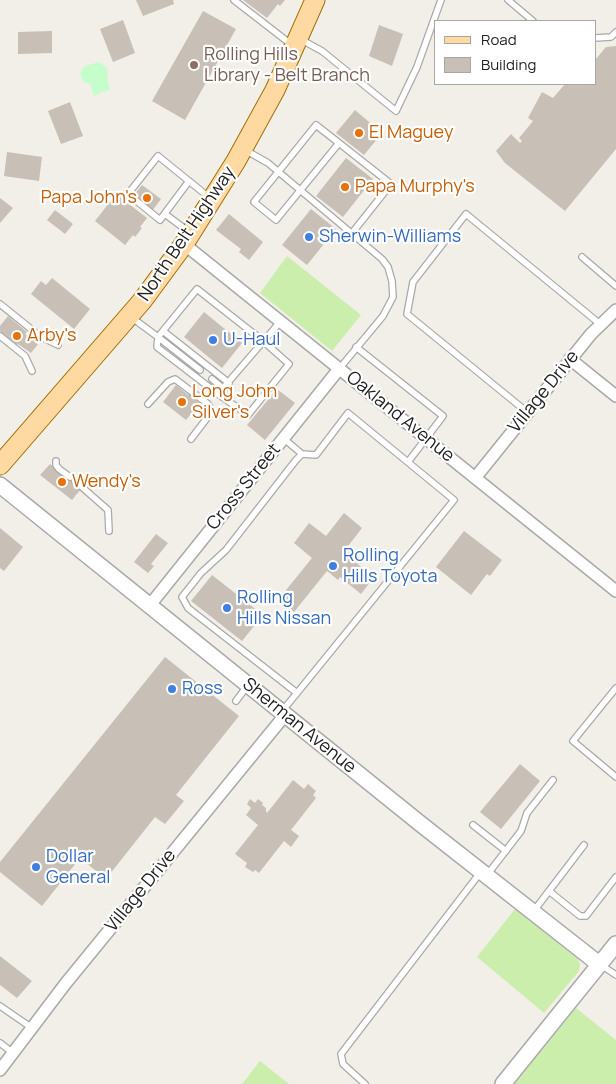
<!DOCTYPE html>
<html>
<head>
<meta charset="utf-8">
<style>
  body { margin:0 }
  #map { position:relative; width:616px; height:1084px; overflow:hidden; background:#f2efe8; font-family:Manrope,sans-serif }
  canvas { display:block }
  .legend { position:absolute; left:434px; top:20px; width:162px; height:65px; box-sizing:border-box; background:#fff; border:1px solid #a7a7a7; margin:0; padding:6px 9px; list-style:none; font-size:15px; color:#222 }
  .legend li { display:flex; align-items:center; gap:10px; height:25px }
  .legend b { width:25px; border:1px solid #a7a7a7 }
</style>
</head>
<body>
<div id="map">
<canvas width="616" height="1084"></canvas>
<ul class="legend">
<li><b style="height:6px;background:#ffd9a1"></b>Road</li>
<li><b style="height:14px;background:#c8bfb7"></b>Building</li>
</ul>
</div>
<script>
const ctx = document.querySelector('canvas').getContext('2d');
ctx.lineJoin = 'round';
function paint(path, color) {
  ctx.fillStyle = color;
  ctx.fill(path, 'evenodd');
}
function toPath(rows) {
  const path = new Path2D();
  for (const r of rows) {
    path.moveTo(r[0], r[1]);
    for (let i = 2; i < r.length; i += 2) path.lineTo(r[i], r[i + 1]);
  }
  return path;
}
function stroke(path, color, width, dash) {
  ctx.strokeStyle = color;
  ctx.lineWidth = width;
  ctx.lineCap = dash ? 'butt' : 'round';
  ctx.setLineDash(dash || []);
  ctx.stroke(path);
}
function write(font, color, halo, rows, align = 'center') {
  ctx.font = font + ' Manrope,sans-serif';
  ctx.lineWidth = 4.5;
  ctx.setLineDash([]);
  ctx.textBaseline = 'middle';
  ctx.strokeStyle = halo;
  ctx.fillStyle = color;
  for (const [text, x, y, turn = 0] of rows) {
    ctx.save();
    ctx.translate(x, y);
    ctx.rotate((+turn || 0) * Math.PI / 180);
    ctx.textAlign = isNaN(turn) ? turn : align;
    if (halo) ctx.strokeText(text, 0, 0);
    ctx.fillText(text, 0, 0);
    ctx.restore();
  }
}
const grass = toPath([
  [287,256,361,315,332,351,260,293],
  [515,909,578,959,580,964,579,971,544,1013,477,957],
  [576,1008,616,1040,616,1084,514,1084],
  [260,1061,289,1084,242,1084]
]);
const park = toPath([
  [99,62,107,68,108,74,107,79,110,89,94,96,90,84,82,81,80,73,85,66]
]);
const building = toPath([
  [136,0,173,0,174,4,143,16],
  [243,0,285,0,280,6,278,4,267,18],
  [203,11,236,29,185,120,152,101],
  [123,20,135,53,113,62,100,29],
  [379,25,403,34,392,66,369,56],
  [52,31,52,53,18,54,18,32],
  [616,46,616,149,565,211,505,163,496,151,511,134,520,143,522,141,519,138,533,121,528,118,542,92,553,98,565,84,595,84,595,60,606,47],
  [70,102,83,136,61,144,48,111],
  [355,110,382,133,364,155,336,133],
  [7,152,42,157,39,181,4,176],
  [346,158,373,179,343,217,316,196],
  [142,185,161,199,152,211,133,196],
  [116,194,147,218,140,227,142,228,135,237,133,235,125,245,95,221],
  [0,198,13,208,0,223],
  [311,209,336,229,307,265,282,245],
  [55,210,73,224,65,234,47,220],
  [229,214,263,242,249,260,239,252,241,249,216,230],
  [52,278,90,309,74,329,31,294,41,281,46,285],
  [204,312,242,343,222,368,184,337],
  [8,316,27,332,25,334,38,344,31,353,18,344,16,346,0,331,0,326],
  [176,385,188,395,190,392,195,396,194,398,200,403,186,420,163,402],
  [277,389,295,403,265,440,247,425],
  [50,464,68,479,71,475,76,480,81,489,72,500,40,475],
  [344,513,362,528,345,550,356,558,354,561,374,577,361,594,340,577,338,580,327,571,294,612,278,600,312,558,294,543,309,523,326,536],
  [0,528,23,547,4,571,0,568],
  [464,531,502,560,490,576,487,574,471,595,436,567],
  [156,534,168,543,151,564,154,566,148,573,134,562],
  [212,575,263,615,242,641,191,601],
  [165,657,239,716,176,795,184,801,165,824,155,817,106,879,80,858,42,906,0,872,0,862],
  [520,764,540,781,501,829,480,812],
  [293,780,304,789,308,784,316,791,313,795,316,798,291,830,299,836,291,847,284,841,259,873,255,870,253,872,245,867,247,863,235,854,258,825,246,815,251,808,247,804,250,799,255,803,258,799,263,803,262,805,266,808,266,811,267,813],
  [0,956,32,981,17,998,0,985]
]);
const service = toPath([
  [234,0,292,45],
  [508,0,533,21],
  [595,38,611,37,616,32],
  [300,39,322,51,396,111,417,67,441,0],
  [339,143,276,220,254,202,316,125,339,143,391,184,352,233],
  [245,150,268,163,382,259,388,267,392,281,393,297,383,316,339,369],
  [189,181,160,220,128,194,158,156,210,198],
  [165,214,189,232],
  [582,257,616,286],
  [0,304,41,337,58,345],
  [131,317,158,337,157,347,218,394,280,322],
  [163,331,229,383],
  [0,336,25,356,32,371],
  [356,347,443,416,408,462],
  [200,370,158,337,197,289,263,341,289,364,248,415,218,394],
  [212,379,224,389],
  [148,404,168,382,175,379,208,404,211,409,210,414,191,439],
  [527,412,407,314,413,282,466,214,600,324],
  [283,438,302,454],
  [56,461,56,465,59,469,70,477],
  [75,481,108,510,109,531],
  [616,688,573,741,616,777],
  [236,701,248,685],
  [283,710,297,693,454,500,348,413,316,455,302,454,296,460,226,550,201,573,182,597,188,608,297,693],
  [473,825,506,851],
  [487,875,521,831,527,813,553,780],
  [549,891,580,916,586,916,616,877],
  [533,912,584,845],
  [601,965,616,975],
  [0,1006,32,1028],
  [0,1043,13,1053],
  [365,1084,343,1064,341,1054,480,873]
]);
const minor = toPath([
  [184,244,616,591],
  [570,359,616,396],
  [475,478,591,334,616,310],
  [150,605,339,369],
  [0,1070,66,983,285,715]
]);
const tertiary = toPath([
  [0,485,422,825,599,964],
  [503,1084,616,944]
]);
const primary = toPath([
  [0,465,142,301,184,244,236,161,275,90,315,0]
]);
const markers = [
  [194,65,5,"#8d6e63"],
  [359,133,5,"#e8710a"],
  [345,187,5,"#e8710a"],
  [147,198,5,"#e8710a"],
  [309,237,5,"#3f7fe0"],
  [17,336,5,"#e8710a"],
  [213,340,5,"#3f7fe0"],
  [182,402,5,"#e8710a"],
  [62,482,5,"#e8710a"],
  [333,566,5,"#3f7fe0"],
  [227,608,5,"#3f7fe0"],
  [172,689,5,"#3f7fe0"],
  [36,867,5,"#3f7fe0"]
];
const educationNames = [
  ["Rolling Hills",204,55],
  ["Library - Belt Branch",204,76]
];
const foodNames = [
  ["El Maguey",369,133],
  ["Papa Murphy's",355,187],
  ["Papa John's",137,198,"right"],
  ["Arby's",27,336],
  ["Long John",192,392],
  ["Silver's",192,413],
  ["Wendy's",72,482]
];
const streetNames = [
  ["North Belt Highway",187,234,-56],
  ["Village Drive",544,392,-51],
  ["Oakland Avenue",400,417,39],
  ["Cross Street",244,487,-51],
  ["Sherman Avenue",299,726,39],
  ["Village Drive",141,891,-51]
];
const shopNames = [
  ["Sherwin-Williams",319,237],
  ["U-Haul",223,340],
  ["Rolling",343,556],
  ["Hills Toyota",343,577],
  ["Rolling",237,598],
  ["Hills Nissan",237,619],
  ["Ross",182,689],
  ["Dollar",46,857],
  ["General",46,878]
];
paint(grass, '#cbeeac');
paint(park, '#c5fdcb');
paint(building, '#c8bfb7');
stroke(service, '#a9a9a9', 8);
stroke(minor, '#a9a9a9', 14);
stroke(tertiary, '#a9a9a9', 18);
stroke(primary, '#a07000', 21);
stroke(service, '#fff', 5.5);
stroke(minor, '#fff', 11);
stroke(tertiary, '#fff', 15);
stroke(primary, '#ffd9a1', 19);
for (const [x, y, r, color] of markers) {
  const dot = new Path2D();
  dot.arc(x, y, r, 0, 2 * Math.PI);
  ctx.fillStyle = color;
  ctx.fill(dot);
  stroke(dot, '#fff', 2);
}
write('18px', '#785e54', '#fff', educationNames, 'left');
write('18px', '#c56008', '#fff', foodNames, 'left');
write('18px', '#222', '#fff', streetNames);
write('18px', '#366cbe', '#fff', shopNames, 'left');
</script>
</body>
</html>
